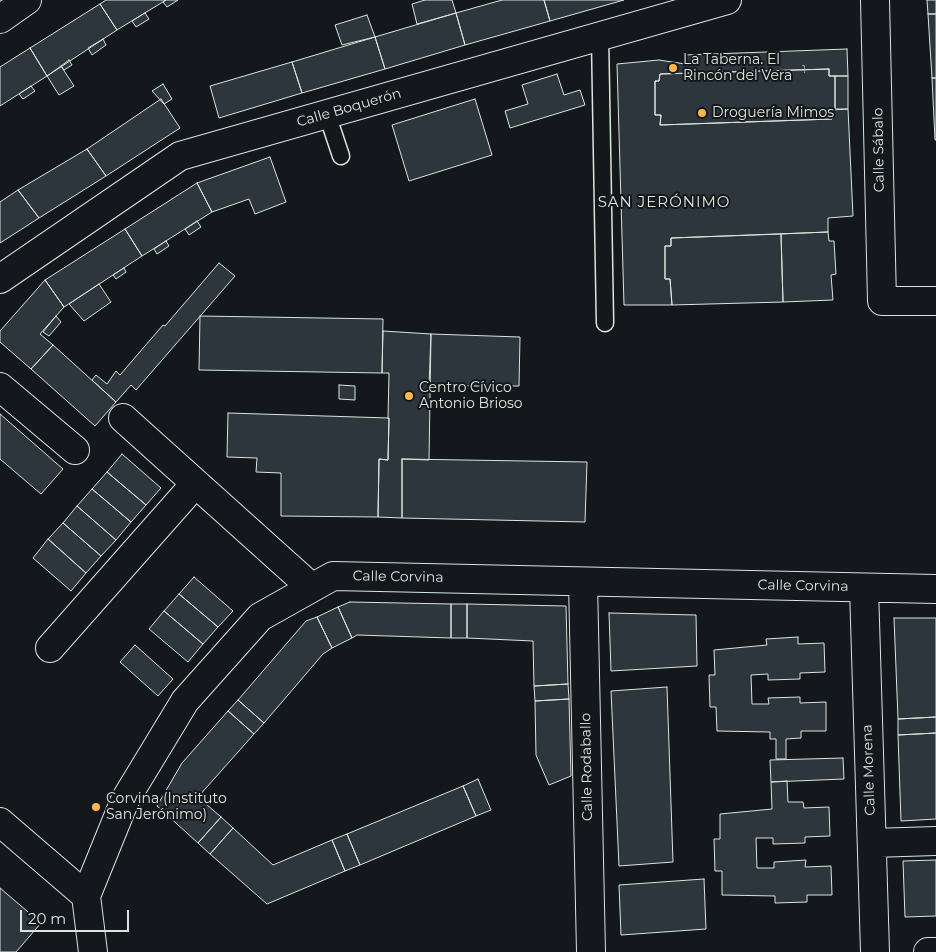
<!DOCTYPE html>
<html>
<head>
<meta charset="utf-8">
<style>
  body { margin:0 }
  #map { position:relative; width:936px; height:952px; overflow:hidden; background:#14181c; font-family:Montserrat,sans-serif }
  canvas { display:block }
  .scale { position:absolute; left:20px; top:910px; width:109px; height:22px; box-sizing:border-box; border:2px solid #d8e6dc; border-top:0; padding-left:6px; font-size:15px; line-height:18px; white-space:nowrap; color:#d8e6dc; -webkit-text-stroke:4px #14181c; paint-order:stroke }
</style>
</head>
<body>
<div id="map">
<canvas width="936" height="952"></canvas>
<div class="scale">20 m</div>
</div>
<script>
const ctx = document.querySelector('canvas').getContext('2d');
ctx.lineJoin = 'round';
function paint(path, color) {
  ctx.fillStyle = color;
  ctx.fill(path, 'evenodd');
}
function toPath(rows) {
  const path = new Path2D();
  for (const r of rows) {
    path.moveTo(r[0], r[1]);
    for (let i = 2; i < r.length; i += 2) path.lineTo(r[i], r[i + 1]);
  }
  return path;
}
function stroke(path, color, width, dash) {
  ctx.strokeStyle = color;
  ctx.lineWidth = width;
  ctx.lineCap = dash ? 'butt' : 'round';
  ctx.setLineDash(dash || []);
  ctx.stroke(path);
}
function write(font, color, halo, rows, align = 'center') {
  ctx.font = font + ' Montserrat,sans-serif';
  ctx.lineWidth = 4;
  ctx.setLineDash([]);
  ctx.textBaseline = 'middle';
  ctx.strokeStyle = halo;
  ctx.fillStyle = color;
  for (const [text, x, y, turn = 0] of rows) {
    ctx.save();
    ctx.translate(x, y);
    ctx.rotate((+turn || 0) * Math.PI / 180);
    ctx.textAlign = isNaN(turn) ? turn : align;
    if (halo) ctx.strokeText(text, 0, 0);
    ctx.fillText(text, 0, 0);
    ctx.restore();
  }
}
const building = toPath([
  [106,0,166,0,117,30,100,4,106,0],
  [166,0,178,0,167,7,163,2,166,0],
  [425,0,452,0,456,13,417,24,412,4,425,0],
  [502,0,544,0,550,21,465,45,456,13,502,0],
  [544,0,624,0,550,21,544,0],
  [927,0,936,0,936,14,928,14,927,0],
  [100,4,117,30,47,76,30,48,100,4],
  [145,13,149,19,136,27,132,21,145,13],
  [456,13,465,45,385,69,375,37,456,13],
  [928,14,936,14,936,78,932,78,928,14],
  [367,15,375,37,342,45,335,25,367,15],
  [375,37,385,69,302,93,292,62,375,37],
  [103,39,106,45,92,55,88,48,103,39],
  [30,48,47,76,0,106,0,67,30,48],
  [847,49,848,76,829,76,829,69,660,74,659,81,655,81,655,115,661,115,660,125,832,119,831,110,848,109,853,216,828,218,828,232,671,238,671,246,665,246,665,279,670,279,672,305,624,305,617,64,659,60,685,64,685,55,847,49],
  [69,60,72,65,64,70,61,66,69,60],
  [292,62,302,93,219,118,210,86,292,62],
  [61,66,74,86,59,95,47,76,61,66],
  [829,69,829,76,835,76,835,109,831,110,832,119,660,125,661,115,655,115,655,81,659,81,660,74,829,69],
  [557,74,564,95,580,90,585,105,510,128,505,111,528,104,522,85,557,74],
  [835,76,848,76,848,109,835,109,835,76],
  [932,78,936,78,936,140,935,140,932,78],
  [163,84,172,99,164,104,152,91,163,84],
  [31,86,35,91,23,99,19,94,31,86],
  [161,99,180,128,106,176,87,149,161,99],
  [475,99,492,155,409,181,392,125,475,99],
  [87,149,106,176,39,218,18,190,87,149],
  [270,157,286,202,255,214,249,199,212,212,197,183,270,157],
  [197,183,212,212,142,256,125,229,197,183],
  [18,190,39,218,0,243,0,202,18,190],
  [197,221,201,227,189,235,185,229,197,221],
  [125,229,142,256,64,307,45,280,125,229],
  [828,232,829,241,834,241,836,274,831,275,833,300,783,302,781,234,828,232],
  [781,234,783,302,672,305,670,279,665,279,665,246,671,246,671,238,781,234],
  [166,241,169,246,157,254,154,249,166,241],
  [219,263,235,276,136,390,131,385,116,402,92,380,96,375,107,384,116,371,120,375,163,325,165,326,219,263],
  [124,268,126,272,116,279,113,275,124,268],
  [45,280,64,307,40,334,53,345,31,369,0,342,0,331,45,280],
  [99,284,111,302,84,321,69,304,99,284],
  [56,316,61,322,49,336,43,332,56,316],
  [200,316,383,319,382,373,199,370,200,316],
  [383,331,431,334,429,460,402,459,402,518,378,517,379,459,388,460,389,418,388,419,389,373,382,373,383,331],
  [431,334,520,337,519,386,429,386,431,334],
  [53,345,116,402,95,426,31,369,53,345],
  [339,385,355,386,355,400,339,399,339,385],
  [228,413,389,418,388,460,379,459,378,517,281,516,281,473,256,472,257,458,227,457,228,413],
  [0,414,63,469,41,494,0,459,0,414],
  [122,454,161,488,146,505,107,472,122,454],
  [402,459,587,462,585,522,402,518,402,459],
  [107,472,146,505,131,522,92,489,107,472],
  [92,489,131,522,116,540,77,506,92,489],
  [77,506,116,540,101,556,63,523,77,506],
  [63,523,101,556,86,573,48,539,63,523],
  [48,539,86,573,71,591,33,558,48,539],
  [194,577,233,611,218,627,179,594,194,577],
  [179,594,218,627,203,644,164,611,179,594],
  [350,602,451,604,451,638,357,635,352,638,338,607,350,602],
  [451,604,467,604,467,638,451,638,451,604],
  [467,604,566,606,568,684,534,686,533,641,467,638,467,604],
  [338,607,352,638,332,648,317,617,338,607],
  [164,611,203,644,188,662,149,629,164,611],
  [609,613,696,615,697,666,611,671,609,613],
  [317,617,332,648,323,654,264,723,238,700,306,621,317,617],
  [894,618,936,618,936,717,898,719,894,618],
  [798,637,798,644,824,643,825,672,800,673,800,679,768,680,768,674,751,675,752,704,769,704,768,698,800,697,800,703,826,702,826,731,801,731,801,738,786,739,786,759,776,759,776,739,770,739,770,732,717,731,716,707,710,707,709,675,715,675,714,650,767,645,766,639,798,637],
  [135,645,173,679,158,696,120,662,135,645],
  [568,684,569,699,535,701,534,686,568,684],
  [667,687,673,862,619,866,611,691,667,687],
  [569,699,571,776,549,785,536,755,535,701,569,699],
  [238,700,264,723,254,734,228,711,238,700],
  [228,711,254,734,198,797,221,817,198,843,157,806,182,763,228,711],
  [936,717,936,733,898,735,898,719,936,717],
  [936,733,936,819,901,821,898,735,936,733],
  [843,758,844,779,771,782,770,760,843,758],
  [478,779,491,810,476,816,463,786,478,779],
  [787,781,788,802,803,802,804,808,829,807,830,836,805,837,805,843,773,844,773,838,756,838,757,868,774,868,774,862,806,860,805,867,831,866,832,895,807,895,807,902,775,903,775,896,722,895,722,871,715,871,714,839,720,839,720,814,772,809,771,782,787,781],
  [463,786,476,816,360,865,347,834,463,786],
  [221,817,233,828,210,854,198,843,221,817],
  [233,828,273,865,332,840,345,871,267,904,210,854,233,828],
  [347,834,360,865,345,871,332,840,347,834],
  [936,860,936,916,905,917,903,861,936,860],
  [704,879,706,929,621,935,619,885,704,879],
  [0,888,41,923,16,952,0,952,0,888]
]);
const lane = toPath([
  [600,36,605,323],
  [327,114,341,156]
]);
const street = toPath([
  [875,0,882,301,936,301],
  [0,19,27,0],
  [0,279,180,156,727,0],
  [0,387,75,450],
  [123,418,311,587],
  [583,582,591,952],
  [864,588,875,952],
  [50,648,195,484],
  [0,822,86,896],
  [872,843,936,841],
  [93,952,86,896,125,800,185,701,260,617,333,576,936,589],
  [928,952,936,952]
]);
const markers = [
  [673,68,5,"#ffb74d"],
  [702,113,5,"#ffb74d"],
  [409,396,5,"#ffb74d"],
  [96,807,5,"#ffb74d"]
];
const numberNames = [
  ["1",804,70]
];
const poiNames = [
  ["La Taberna. El",683,60],
  ["Rincón del Vera",683,76],
  ["Droguería Mimos",712,113],
  ["Centro Cívico",419,388],
  ["Antonio Brioso",419,404],
  ["Corvina (Instituto",106,799],
  ["San Jerónimo)",106,815]
];
const streetNames = [
  ["Calle Boquerón",349,108,-16],
  ["Calle Sábalo",879,150,-91],
  ["Calle Corvina",398,577,1],
  ["Calle Corvina",803,586,1],
  ["Calle Rodaballo",587,767,-91],
  ["Calle Morena",869,770,-92]
];
const neighbourhoodNames = [
  ["SAN JERÓNIMO",664,203]
];
paint(building, '#2c363c');
stroke(building, '#d8e6dc', 1);
stroke(lane, '#d8e6dc', 19);
stroke(street, '#d8e6dc', 30);
stroke(lane, '#14181c', 16);
stroke(street, '#14181c', 28);
for (const [x, y, r, color] of markers) {
  const dot = new Path2D();
  dot.arc(x, y, r, 0, 2 * Math.PI);
  ctx.fillStyle = color;
  ctx.fill(dot);
  stroke(dot, '#14181c', 2);
}
write('11px', '#adbab4', null, numberNames);
write('14px', '#d8e6dc', '#14181c', poiNames, 'left');
write('14px', '#d8e6dc', '#14181c', streetNames);
ctx.letterSpacing = '1px';
write('15px', '#d8e6dc', '#14181c', neighbourhoodNames);
ctx.letterSpacing = '0px';
</script>
</body>
</html>
